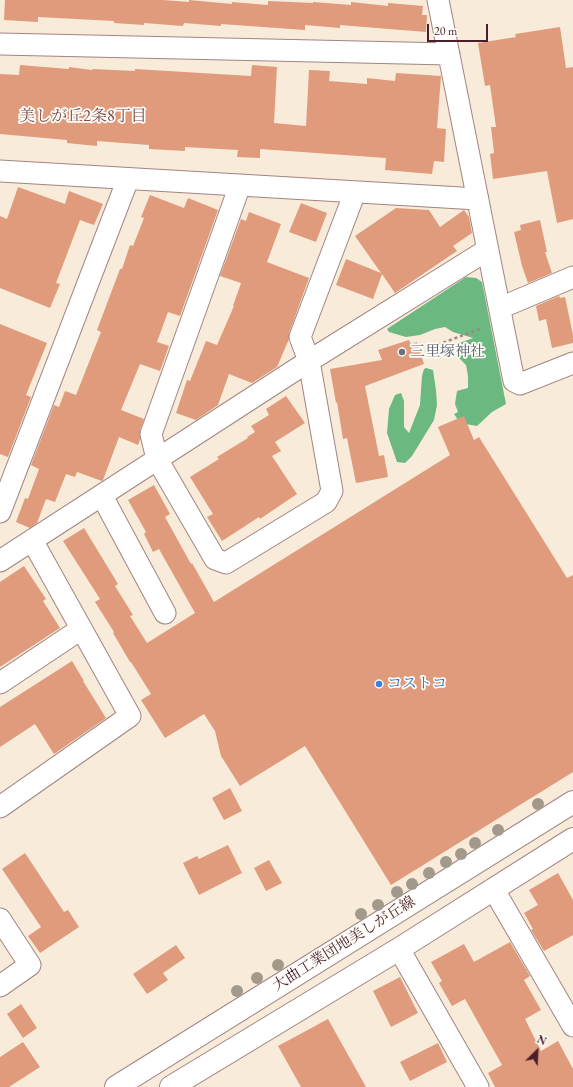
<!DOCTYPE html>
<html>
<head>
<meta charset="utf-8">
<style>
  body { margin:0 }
  #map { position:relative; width:573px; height:1087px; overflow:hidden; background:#f8ebd9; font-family:"EB Garamond",serif }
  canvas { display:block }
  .north { position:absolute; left:517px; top:1031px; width:40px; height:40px; -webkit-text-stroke:3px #fdfcf7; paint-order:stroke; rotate:24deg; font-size:11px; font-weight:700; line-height:16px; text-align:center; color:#4a1f2b }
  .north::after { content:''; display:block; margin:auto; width:14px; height:18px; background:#4a1f2b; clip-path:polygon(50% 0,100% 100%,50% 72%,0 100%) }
  .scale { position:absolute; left:427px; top:24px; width:61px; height:18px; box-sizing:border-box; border:2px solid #4a1f2b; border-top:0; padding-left:5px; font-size:12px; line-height:14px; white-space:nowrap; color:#4a1f2b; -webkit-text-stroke:3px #fdfcf7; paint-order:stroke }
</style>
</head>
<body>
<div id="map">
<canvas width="573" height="1087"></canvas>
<div class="north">N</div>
<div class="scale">20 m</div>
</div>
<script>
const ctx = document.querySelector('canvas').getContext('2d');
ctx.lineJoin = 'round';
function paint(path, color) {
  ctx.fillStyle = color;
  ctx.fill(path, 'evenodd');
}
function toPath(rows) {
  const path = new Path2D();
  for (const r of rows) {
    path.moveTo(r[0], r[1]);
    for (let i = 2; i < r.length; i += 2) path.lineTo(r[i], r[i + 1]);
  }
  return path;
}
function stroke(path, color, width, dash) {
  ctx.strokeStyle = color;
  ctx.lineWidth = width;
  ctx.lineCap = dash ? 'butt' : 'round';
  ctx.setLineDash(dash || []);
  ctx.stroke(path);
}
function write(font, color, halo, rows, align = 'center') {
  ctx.font = font + ' "EB Garamond","Noto Serif JP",serif';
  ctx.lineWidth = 3.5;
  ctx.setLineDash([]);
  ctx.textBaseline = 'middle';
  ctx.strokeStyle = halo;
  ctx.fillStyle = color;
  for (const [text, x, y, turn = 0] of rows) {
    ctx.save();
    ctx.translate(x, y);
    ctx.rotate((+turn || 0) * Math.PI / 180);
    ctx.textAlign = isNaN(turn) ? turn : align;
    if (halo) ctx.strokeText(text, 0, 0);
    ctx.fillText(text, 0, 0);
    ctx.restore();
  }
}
const forest = toPath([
  [466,277,476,278,482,282,506,404,492,412,477,426,460,423,454,414,458,412,455,404,457,391,468,388,468,376,466,365,454,353,454,345,473,338,453,332,445,327,435,329,420,335,406,337,389,332,387,329],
  [426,368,433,370,436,390,437,405,434,420,412,456,405,463,397,462,387,433,389,409,395,395,401,393,404,401,404,427,409,433,420,405,422,376,424,369]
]);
const building = toPath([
  [5,0,163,0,189,2,189,0,232,4,232,2,268,5,268,1,313,3,313,2,351,5,351,2,388,6,388,3,423,6,422,15,427,15,426,32,340,25,340,28,305,25,305,30,221,24,221,26,184,23,183,26,144,23,144,25,114,23,114,21,38,17,38,22,4,20],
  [560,27,566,68,573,67,573,219,557,223,547,171,493,179,490,154,494,153,491,127,496,127,490,85,485,86,478,43,516,37,515,34],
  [20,65,69,69,69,67,92,70,93,69,135,71,135,69,251,76,252,65,277,67,274,123,306,126,309,70,330,71,329,81,367,84,367,78,395,81,396,73,441,76,437,128,446,129,444,162,434,161,432,174,385,170,386,158,260,149,260,158,237,157,238,150,185,147,185,151,149,149,149,145,97,141,97,146,67,143,67,140,0,134,0,74,19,75],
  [18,187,65,204,69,191,103,204,94,225,80,220,56,283,60,284,50,308,0,288,0,216,7,219],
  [150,195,184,208,188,198,218,210,180,316,168,312,157,342,169,346,160,371,140,364,121,410,144,419,140,430,140,440,138,445,119,437,103,480,102,481,77,472,75,477,66,474,55,502,46,499,37,523,30,528,16,522,25,498,28,499,39,469,31,465,54,405,59,407,65,391,76,395,101,332,97,330,120,269,122,269,130,245,133,246,144,218,141,217],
  [301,203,327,213,316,242,289,232],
  [396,208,429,210,440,227,464,210,469,217,472,233,453,246,457,251,395,293,382,274,373,299,336,285,346,259,381,273,355,236],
  [249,212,281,224,267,262,309,278,289,333,289,339,277,367,252,383,229,374,218,405,196,420,176,413,187,380,190,381,206,341,217,345,234,306,233,306,241,283,220,276,241,219,246,221],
  [540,220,547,252,545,252,552,273,528,283,522,266,514,232,521,230,520,225],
  [559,296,560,298,565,297,573,335,573,343,552,348,546,319,539,321,536,306],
  [0,324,47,343,26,395,31,397,8,457,0,454],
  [409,340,411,344,417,342,424,364,365,386,379,456,384,455,388,477,356,483,347,438,343,439,337,402,336,403,330,369,382,360,378,350],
  [286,396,305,423,275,442,281,451,272,456,297,494,260,519,259,517,222,541,207,517,213,514,190,477,219,459,217,457,248,438,247,437,255,432,251,426,269,415,266,409],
  [464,416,474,440,479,437,567,578,573,575,573,772,391,885,305,746,240,786,221,756,215,731,204,714,165,738,141,700,151,694,131,662,130,662,113,633,114,632,95,602,100,599,63,541,84,528,118,584,115,586,133,615,130,616,147,643,195,613,159,549,153,552,144,534,146,532,128,500,154,485,170,514,165,517,191,564,192,563,214,602,450,455,438,427],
  [24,566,46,599,43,601,60,628,0,667,0,582],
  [72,661,84,681,83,681,106,718,54,754,35,724,0,747,0,707],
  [230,788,242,811,224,820,212,798],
  [228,845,242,873,199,895,183,863,197,856,199,859],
  [25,853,64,912,68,910,79,927,40,953,28,936,41,927,2,869],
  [269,860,282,883,266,891,254,868],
  [558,873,573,900,573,935,544,951,531,930,533,929,524,913,538,905,529,890],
  [510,942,530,976,524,980,541,1010,525,1019,541,1051,558,1041,573,1069,573,1087,495,1087,488,1073,502,1065,465,999,452,1006,439,983,442,981,431,962,464,944,474,962],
  [176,945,185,958,163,973,168,980,147,994,133,974],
  [400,977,418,1013,391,1027,373,991],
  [21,1004,37,1028,23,1038,7,1014],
  [328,1019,366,1087,301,1087,278,1046],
  [23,1042,40,1067,9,1087,0,1087,0,1057],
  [438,1043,447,1062,410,1081,400,1062]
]);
const path = toPath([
  [432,347,482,328]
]);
const minor = toPath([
  [438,0,514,381,520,384,573,363],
  [0,44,449,54],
  [0,171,478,199],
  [240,185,151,434,157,459,215,559,226,563,326,502,332,491,309,361,300,337,355,192],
  [500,308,573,277],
  [102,496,165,613],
  [0,512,128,179],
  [0,561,309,361,487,250],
  [0,683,81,629],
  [0,807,130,716,32,540],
  [494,890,573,1026],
  [0,919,30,965,0,986],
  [399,949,478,1087]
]);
const major = toPath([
  [116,1087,573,802],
  [171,1087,399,949,573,839]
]);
const trees = [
  [538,804],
  [498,830],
  [475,843],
  [461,854],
  [446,862],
  [429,873],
  [412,884],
  [397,892],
  [378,905],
  [361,914],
  [278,965],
  [257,978],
  [237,991]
];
const markers = [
  [402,352,4,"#6b7280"],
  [379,684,4,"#3f7fe0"]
];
const worshipNames = [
  ["三里塚神社",410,352]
];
const shopNames = [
  ["コストコ",387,684]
];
const streetNames = [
  ["大曲工業団地美しが丘線",344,944,-32]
];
const neighbourhoodNames = [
  ["美しが丘2条8丁目",83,117]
];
paint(forest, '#6bb880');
paint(building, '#e09b7c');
stroke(minor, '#a18582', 23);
stroke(major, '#a18582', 24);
stroke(path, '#a18582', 2.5, [3, 3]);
stroke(minor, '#fff', 21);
stroke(major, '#fff', 22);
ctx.fillStyle = '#a2998b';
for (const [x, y] of trees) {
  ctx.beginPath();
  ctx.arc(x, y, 6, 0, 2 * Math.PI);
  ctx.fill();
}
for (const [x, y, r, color] of markers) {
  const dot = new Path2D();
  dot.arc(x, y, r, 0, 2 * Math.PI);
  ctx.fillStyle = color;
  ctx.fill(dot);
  stroke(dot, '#fdfcf7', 1.5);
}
write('15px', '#5b616d', '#fdfcf7', worshipNames, 'left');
write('15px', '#366cbe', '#fdfcf7', shopNames, 'left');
write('15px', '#4a1f2b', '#fdfcf7', streetNames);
write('16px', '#7e4a47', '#fdfcf7', neighbourhoodNames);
</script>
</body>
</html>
